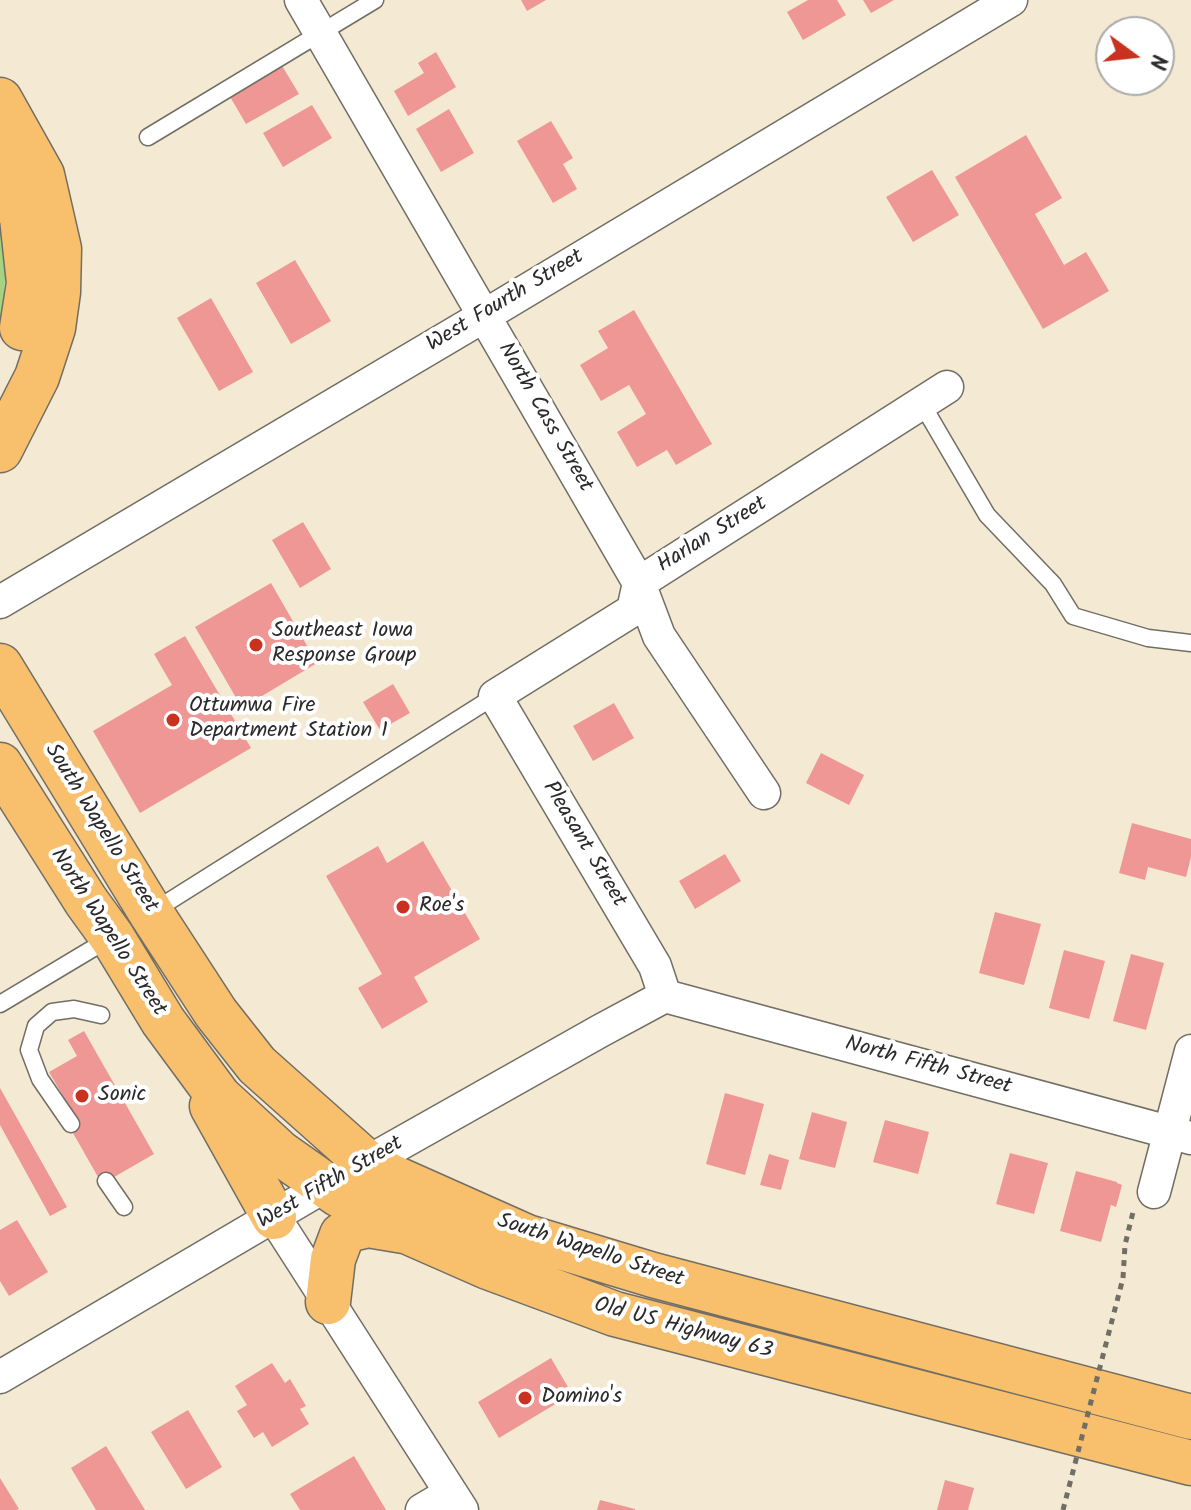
<!DOCTYPE html>
<html>
<head>
<meta charset="utf-8">
<style>
  body { margin:0 }
  #map { position:relative; width:1191px; height:1510px; overflow:hidden; background:#f4e9d2; font-family:Kalam,sans-serif }
  canvas { display:block }
  .north { position:absolute; left:1095px; top:16px; width:80px; height:80px; box-sizing:border-box; background:#fff; border:2px solid #aaa; border-radius:50%; rotate:105deg; font-size:22px; font-weight:700; line-height:32px; text-align:center; color:#2b2b2b }
  .north::after { content:''; display:block; margin:auto; width:28px; height:36px; background:#c8321e; clip-path:polygon(50% 0,100% 100%,50% 72%,0 100%) }
</style>
</head>
<body>
<div id="map">
<canvas width="1191" height="1510"></canvas>
<div class="north">N</div>
</div>
<script>
const ctx = document.querySelector('canvas').getContext('2d');
ctx.lineJoin = 'round';
function paint(path, color) {
  ctx.fillStyle = color;
  ctx.fill(path, 'evenodd');
}
function toPath(rows) {
  const path = new Path2D();
  for (const r of rows) {
    path.moveTo(r[0], r[1]);
    for (let i = 2; i < r.length; i += 2) path.lineTo(r[i], r[i + 1]);
  }
  return path;
}
function stroke(path, color, width, dash) {
  ctx.strokeStyle = color;
  ctx.lineWidth = width;
  ctx.lineCap = dash ? 'butt' : 'round';
  ctx.setLineDash(dash || []);
  ctx.stroke(path);
}
function write(font, color, halo, rows, align = 'center') {
  ctx.font = font + ' Kalam,sans-serif';
  ctx.lineWidth = 8;
  ctx.setLineDash([]);
  ctx.textBaseline = 'middle';
  ctx.strokeStyle = halo;
  ctx.fillStyle = color;
  for (const [text, x, y, turn = 0] of rows) {
    ctx.save();
    ctx.translate(x, y);
    ctx.rotate((+turn || 0) * Math.PI / 180);
    ctx.textAlign = isNaN(turn) ? turn : align;
    if (halo) ctx.strokeText(text, 0, 0);
    ctx.fillText(text, 0, 0);
    ctx.restore();
  }
}
const green = toPath([
  [0,215,8,239,2,322,0,329]
]);
const building = toPath([
  [521,0,546,0,527,11],
  [808,0,837,0,846,15,803,40,787,12],
  [863,0,894,0,871,13],
  [436,52,456,87,408,116,394,91,424,73,418,63],
  [281,64,299,94,246,124,229,95],
  [312,105,332,138,283,167,263,133],
  [449,109,474,153,441,172,416,129],
  [551,121,573,158,563,164,577,189,553,203,517,141],
  [1026,135,1062,198,1035,214,1064,265,1086,252,1109,291,1043,329,955,177],
  [932,170,959,215,913,242,886,197],
  [295,260,331,321,291,344,256,283],
  [211,298,253,372,219,391,177,318],
  [634,310,712,444,676,465,667,450,637,467,617,432,646,414,629,385,601,401,580,365,608,348,598,331],
  [303,522,331,569,300,588,272,540],
  [271,583,317,663,242,708,195,627],
  [185,636,251,748,140,813,93,731,172,685,154,654],
  [393,684,410,713,380,730,363,702],
  [614,703,634,738,593,761,573,726],
  [821,753,864,775,849,805,806,783],
  [1132,823,1191,839,1191,857,1186,877,1148,867,1145,880,1119,873],
  [423,841,480,939,414,977,428,1002,382,1029,358,988,382,974,326,876,378,846,387,863],
  [725,854,741,881,695,909,679,881],
  [995,912,1041,924,1024,985,979,973],
  [1064,950,1105,961,1089,1019,1049,1008],
  [1131,954,1164,963,1146,1030,1113,1021],
  [84,1031,154,1154,102,1184,69,1126,77,1120,49,1072,77,1056,68,1040],
  [0,1088,67,1207,50,1216,0,1125],
  [725,1093,764,1104,745,1175,706,1164],
  [812,1112,847,1122,835,1168,799,1159],
  [885,1120,929,1132,918,1174,873,1162],
  [1010,1153,1048,1163,1034,1214,996,1204],
  [769,1154,789,1160,781,1190,760,1185],
  [1076,1171,1117,1182,1117,1183,1122,1185,1116,1207,1111,1205,1101,1242,1060,1231],
  [17,1220,48,1272,9,1296,0,1281,0,1230],
  [551,1358,572,1394,499,1438,478,1402],
  [272,1363,285,1383,290,1379,306,1406,300,1409,309,1424,272,1447,263,1432,254,1438,237,1411,247,1405,235,1386],
  [188,1410,222,1467,186,1489,151,1432],
  [106,1446,145,1510,96,1510,71,1468],
  [354,1456,386,1510,300,1510,290,1494],
  [0,1478,19,1509,16,1510,0,1510],
  [945,1480,974,1488,968,1510,937,1510],
  [600,1500,635,1509,635,1510,597,1510]
]);
const path = toPath([
  [1123,1278,1125,1245,1133,1212]
]);
const service = toPath([
  [148,137,375,0],
  [922,404,987,515,1053,584,1073,616,1148,638,1191,643],
  [152,912,495,696],
  [0,1004,112,937],
  [71,1124,40,1079,29,1050,36,1026,52,1012,74,1009,101,1015],
  [106,1181,124,1207]
]);
const minor = toPath([
  [301,0,639,583,659,636,764,793],
  [0,602,484,316,1011,0],
  [665,996,655,966,495,696,633,610,639,583,947,387],
  [665,996,1191,1138],
  [1154,1192,1191,1051],
  [274,1217,462,1510],
  [0,1377,325,1186,600,1031,665,996],
  [422,1510,451,1493]
]);
const trunk = toPath([
  [0,100,42,175,59,249,58,292,53,328,37,377,0,450],
  [0,159,22,218,29,283,22,328],
  [0,666,151,913,216,1013,257,1065,367,1163,390,1176,527,1237,653,1275,1191,1417],
  [0,765,86,901,112,937,163,1021,219,1097,280,1153,338,1194,397,1227,488,1267,615,1314,1191,1463],
  [212,1106,274,1217],
  [328,1302,333,1259,342,1235,351,1229,368,1225,404,1231]
]);
const pathBridge = toPath([
  [1063,1510,1123,1278]
]);
const markers = [
  [256,645,8,"#c8321e"],
  [173,720,8,"#c8321e"],
  [403,907,8,"#c8321e"],
  [82,1096,8,"#c8321e"],
  [525,1398,8,"#c8321e"]
];
const streetNames = [
  ["West Fourth Street",506,302,-31],
  ["North Cass Street",544,418,60],
  ["Harlan Street",713,536,-32],
  ["South Wapello Street",100,829,58],
  ["Pleasant Street",583,845,59],
  ["North Wapello Street",107,933,57],
  ["North Fifth Street",928,1067,15],
  ["West Fifth Street",331,1184,-30],
  ["South Wapello Street",590,1252,18],
  ["Old US Highway 63",683,1330,15]
];
const poiNames = [
  ["Southeast Iowa",272,632],
  ["Response Group",272,657],
  ["Ottumwa Fire",189,707],
  ["Department Station 1",189,732],
  ["Roe's",419,907],
  ["Sonic",98,1096],
  ["Domino's",541,1398]
];
paint(green, '#a4d381');
paint(building, '#ef9794');
stroke(service, '#716e65', 19);
stroke(minor, '#716e65', 35);
stroke(trunk, '#716e65', 47);
stroke(path, '#716e65', 5, [6, 6]);
stroke(service, '#fff', 16);
stroke(minor, '#fff', 32);
stroke(trunk, '#f8bf6c', 44);
stroke(pathBridge, '#716e65', 5, [6, 6]);
for (const [x, y, r, color] of markers) {
  const dot = new Path2D();
  dot.arc(x, y, r, 0, 2 * Math.PI);
  ctx.fillStyle = color;
  ctx.fill(dot);
  stroke(dot, '#fff', 3);
}
write('22px', '#2b2b2b', '#fff', streetNames);
write('22px', '#2b2b2b', '#fff', poiNames, 'left');
</script>
</body>
</html>
